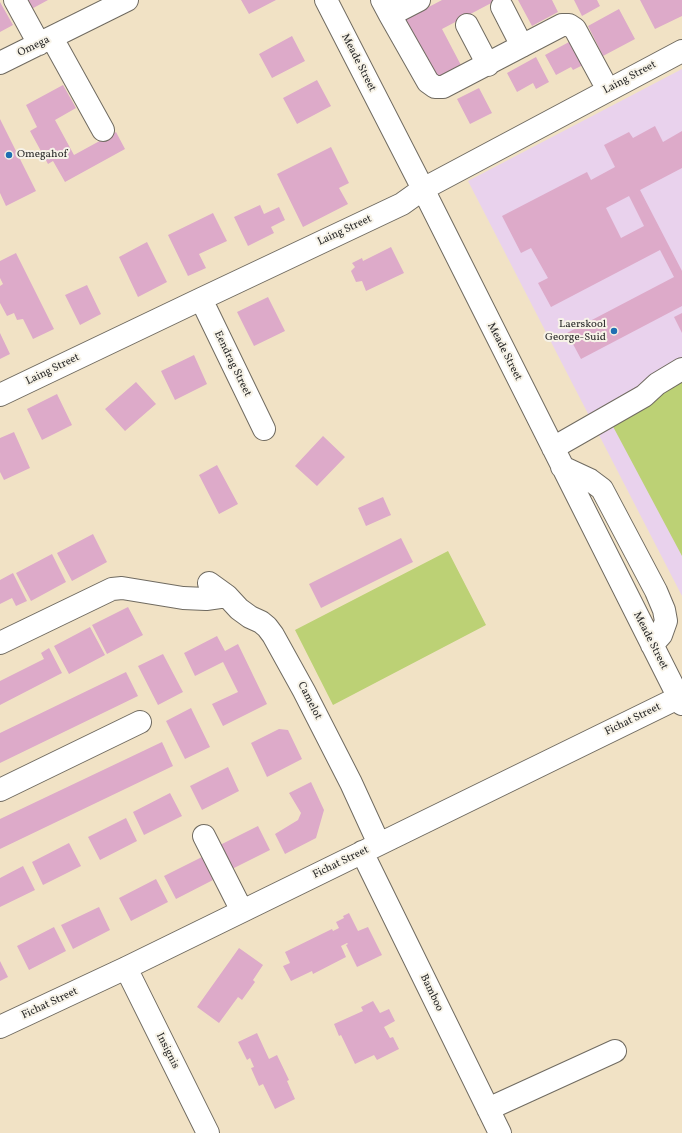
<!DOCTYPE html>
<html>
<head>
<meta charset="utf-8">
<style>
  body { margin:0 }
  canvas { display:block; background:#f1e2c5 }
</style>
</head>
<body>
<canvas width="682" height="1133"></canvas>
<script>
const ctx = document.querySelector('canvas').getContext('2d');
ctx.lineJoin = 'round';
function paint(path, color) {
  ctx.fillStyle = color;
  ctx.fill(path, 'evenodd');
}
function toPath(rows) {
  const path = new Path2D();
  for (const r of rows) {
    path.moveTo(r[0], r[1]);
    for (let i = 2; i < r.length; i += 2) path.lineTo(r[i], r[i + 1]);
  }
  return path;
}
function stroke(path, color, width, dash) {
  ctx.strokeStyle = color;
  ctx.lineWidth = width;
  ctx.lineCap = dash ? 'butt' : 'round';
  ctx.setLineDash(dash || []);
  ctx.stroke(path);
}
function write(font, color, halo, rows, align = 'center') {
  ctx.font = font + ' Vollkorn,serif';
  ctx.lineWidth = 4;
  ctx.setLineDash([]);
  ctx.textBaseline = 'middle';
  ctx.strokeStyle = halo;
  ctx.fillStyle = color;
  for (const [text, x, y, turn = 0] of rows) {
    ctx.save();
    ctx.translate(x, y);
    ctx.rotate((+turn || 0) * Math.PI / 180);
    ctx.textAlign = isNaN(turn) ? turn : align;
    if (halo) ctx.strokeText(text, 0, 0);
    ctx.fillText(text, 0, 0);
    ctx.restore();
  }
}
const built = toPath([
  [682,69,682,596,468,181]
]);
const green = toPath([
  [682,380,682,556,609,419],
  [448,551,486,625,333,705,295,630]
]);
const building = toPath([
  [19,0,48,0,26,12],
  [241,0,276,0,249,14],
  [442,0,497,0,442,29,463,69,435,84,402,21],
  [518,0,552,0,558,12,532,26],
  [574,0,597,0,600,6,582,16],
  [640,0,682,0,682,16,655,29],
  [0,2,13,25,0,32],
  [619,9,635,39,603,56,588,26],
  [292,36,305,61,272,78,259,54],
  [569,42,573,49,576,47,585,64,573,70,571,67,556,75,545,55],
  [536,57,549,82,536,89,533,83,517,92,507,73],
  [317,80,331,106,297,124,283,98],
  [63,85,76,108,55,120,74,155,116,132,125,149,65,182,53,161,48,164,30,131,37,127,26,105],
  [479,88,492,113,470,124,457,99],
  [0,119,36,191,6,206,0,193],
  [655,126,663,142,682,131,682,168,640,190,682,271,682,306,581,359,567,333,674,277,660,250,551,307,538,283,548,278,531,248,521,253,502,216,587,172,591,180,615,167,604,145,629,132,633,138],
  [629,196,644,226,621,238,606,208],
  [331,147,349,183,339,188,348,204,303,227,277,174],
  [260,205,264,214,279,207,285,220,271,227,274,233,248,246,234,217],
  [213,213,227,241,199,254,206,268,188,276,168,235],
  [147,242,167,282,138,297,119,257],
  [391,247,404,273,366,291,362,281,356,282,351,271,355,267,352,263,362,258,363,261],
  [16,253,54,329,33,339,23,319,17,320,14,313,7,316,0,303,0,286,3,284,0,278,0,261],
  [87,285,101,314,80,325,65,295],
  [268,297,285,331,254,346,237,312],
  [682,313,682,333,674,317],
  [0,333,10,354,0,359],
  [194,355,207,384,175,400,161,371],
  [136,382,156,404,125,431,105,409],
  [57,394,72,425,42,440,27,409],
  [14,432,30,468,4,480,0,472,0,438],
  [323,436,345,457,317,486,295,466],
  [217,465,238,504,219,514,199,475],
  [383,497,391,515,366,526,358,508],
  [93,534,107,562,72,581,57,553],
  [401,538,413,562,321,608,309,584],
  [52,554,66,582,31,601,16,573],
  [13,573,27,601,16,606,12,598,0,604,0,580],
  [128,607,143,635,107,654,92,625],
  [90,627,105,655,69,674,54,646],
  [217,636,225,651,238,644,267,704,223,726,212,704,238,692,223,662,195,676,184,653],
  [49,648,62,673,0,705,0,681,44,659,41,653],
  [163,654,183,692,158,705,138,666],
  [126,672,138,696,0,763,0,733],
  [191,708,210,747,185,759,166,721],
  [279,729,288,730,302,759,267,777,251,743],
  [162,742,173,766,0,849,0,819],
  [228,767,239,791,202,810,190,786],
  [311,782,324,810,316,838,285,854,275,834,298,820,301,813,289,793],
  [170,793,182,816,144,835,133,812],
  [126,818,137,841,100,860,88,837],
  [258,826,270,850,232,869,220,845],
  [69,843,81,866,43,885,32,862],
  [202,857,213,880,176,899,164,876],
  [23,866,35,890,0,907,0,878],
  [156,879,168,902,131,921,119,898],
  [99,907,110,930,73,949,61,925],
  [349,913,358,931,368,927,382,955,357,967,346,945,348,944,347,943,341,946,346,957,313,974,312,971,291,981,283,966,290,963,285,952,332,929,333,931,339,928,336,922,344,918,343,916],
  [54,927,66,951,29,970,17,946],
  [239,948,263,965,253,980,255,982,242,1000,238,997,219,1023,197,1007],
  [0,961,8,977,0,981],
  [373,1001,380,1013,389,1009,395,1021,384,1027,390,1038,393,1037,399,1049,377,1060,374,1055,355,1064,341,1035,339,1036,334,1024,363,1011,361,1007],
  [257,1033,269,1059,277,1055,289,1080,287,1081,295,1099,275,1109,263,1084,259,1086,251,1068,254,1067,250,1058,247,1060,238,1042]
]);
const minor = toPath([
  [15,0,39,44],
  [326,0,423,189,682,704],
  [382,0,390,15,419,0],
  [502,7,522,46],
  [390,15,428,82,435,87,443,87,562,25,569,25,575,29,608,90],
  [467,25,488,65],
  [52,38,103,130],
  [0,63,127,0],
  [201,299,264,429],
  [0,395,201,299,402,204,423,189,682,51],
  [553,448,644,396,657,384,682,369],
  [562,467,590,480,602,489,656,591,664,610,666,621,661,635,652,645],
  [209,583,227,596,239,609,250,617,261,622,267,627,273,635,304,691,351,783,379,844],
  [0,643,112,589,122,588,183,598,206,599,227,596],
  [0,790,140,722],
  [204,836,242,911],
  [362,852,500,1133],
  [126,968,208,1133],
  [0,1027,126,968,682,696],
  [488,1109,615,1051]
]);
const markers = [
  [9,155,4,"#1f6fb2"],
  [614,331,4,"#1f6fb2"]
];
const streetNames = [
  ["Omega",34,47,-26],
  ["Meade Street",358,63,63],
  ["Laing Street",630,78,-28],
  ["Laing Street",345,231,-25],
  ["Meade Street",504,352,63],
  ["Eendrag Street",232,364,64],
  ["Laing Street",53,370,-26],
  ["Meade Street",650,641,63],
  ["Camelot",309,701,63],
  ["Fichat Street",633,720,-26],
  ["Fichat Street",341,863,-26],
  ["Bamboo",431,993,64],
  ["Fichat Street",50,1004,-25],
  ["Insignis",167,1051,63]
];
const poiNames = [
  ["Omegahof",17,155],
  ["Laerskool",606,325,"right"],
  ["George-Suid",606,338,"right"]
];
paint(built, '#e9d2ed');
paint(green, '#bcd175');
paint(building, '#ddaac9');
stroke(minor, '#706b61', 24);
stroke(minor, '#fff', 22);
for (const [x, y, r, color] of markers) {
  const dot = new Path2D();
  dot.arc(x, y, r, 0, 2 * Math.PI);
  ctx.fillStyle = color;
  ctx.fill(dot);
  stroke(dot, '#f7f3e8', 1.5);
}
write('11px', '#2b2b2b', '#f7f3e8', streetNames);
write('11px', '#2b2b2b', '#f7f3e8', poiNames, 'left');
</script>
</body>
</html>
